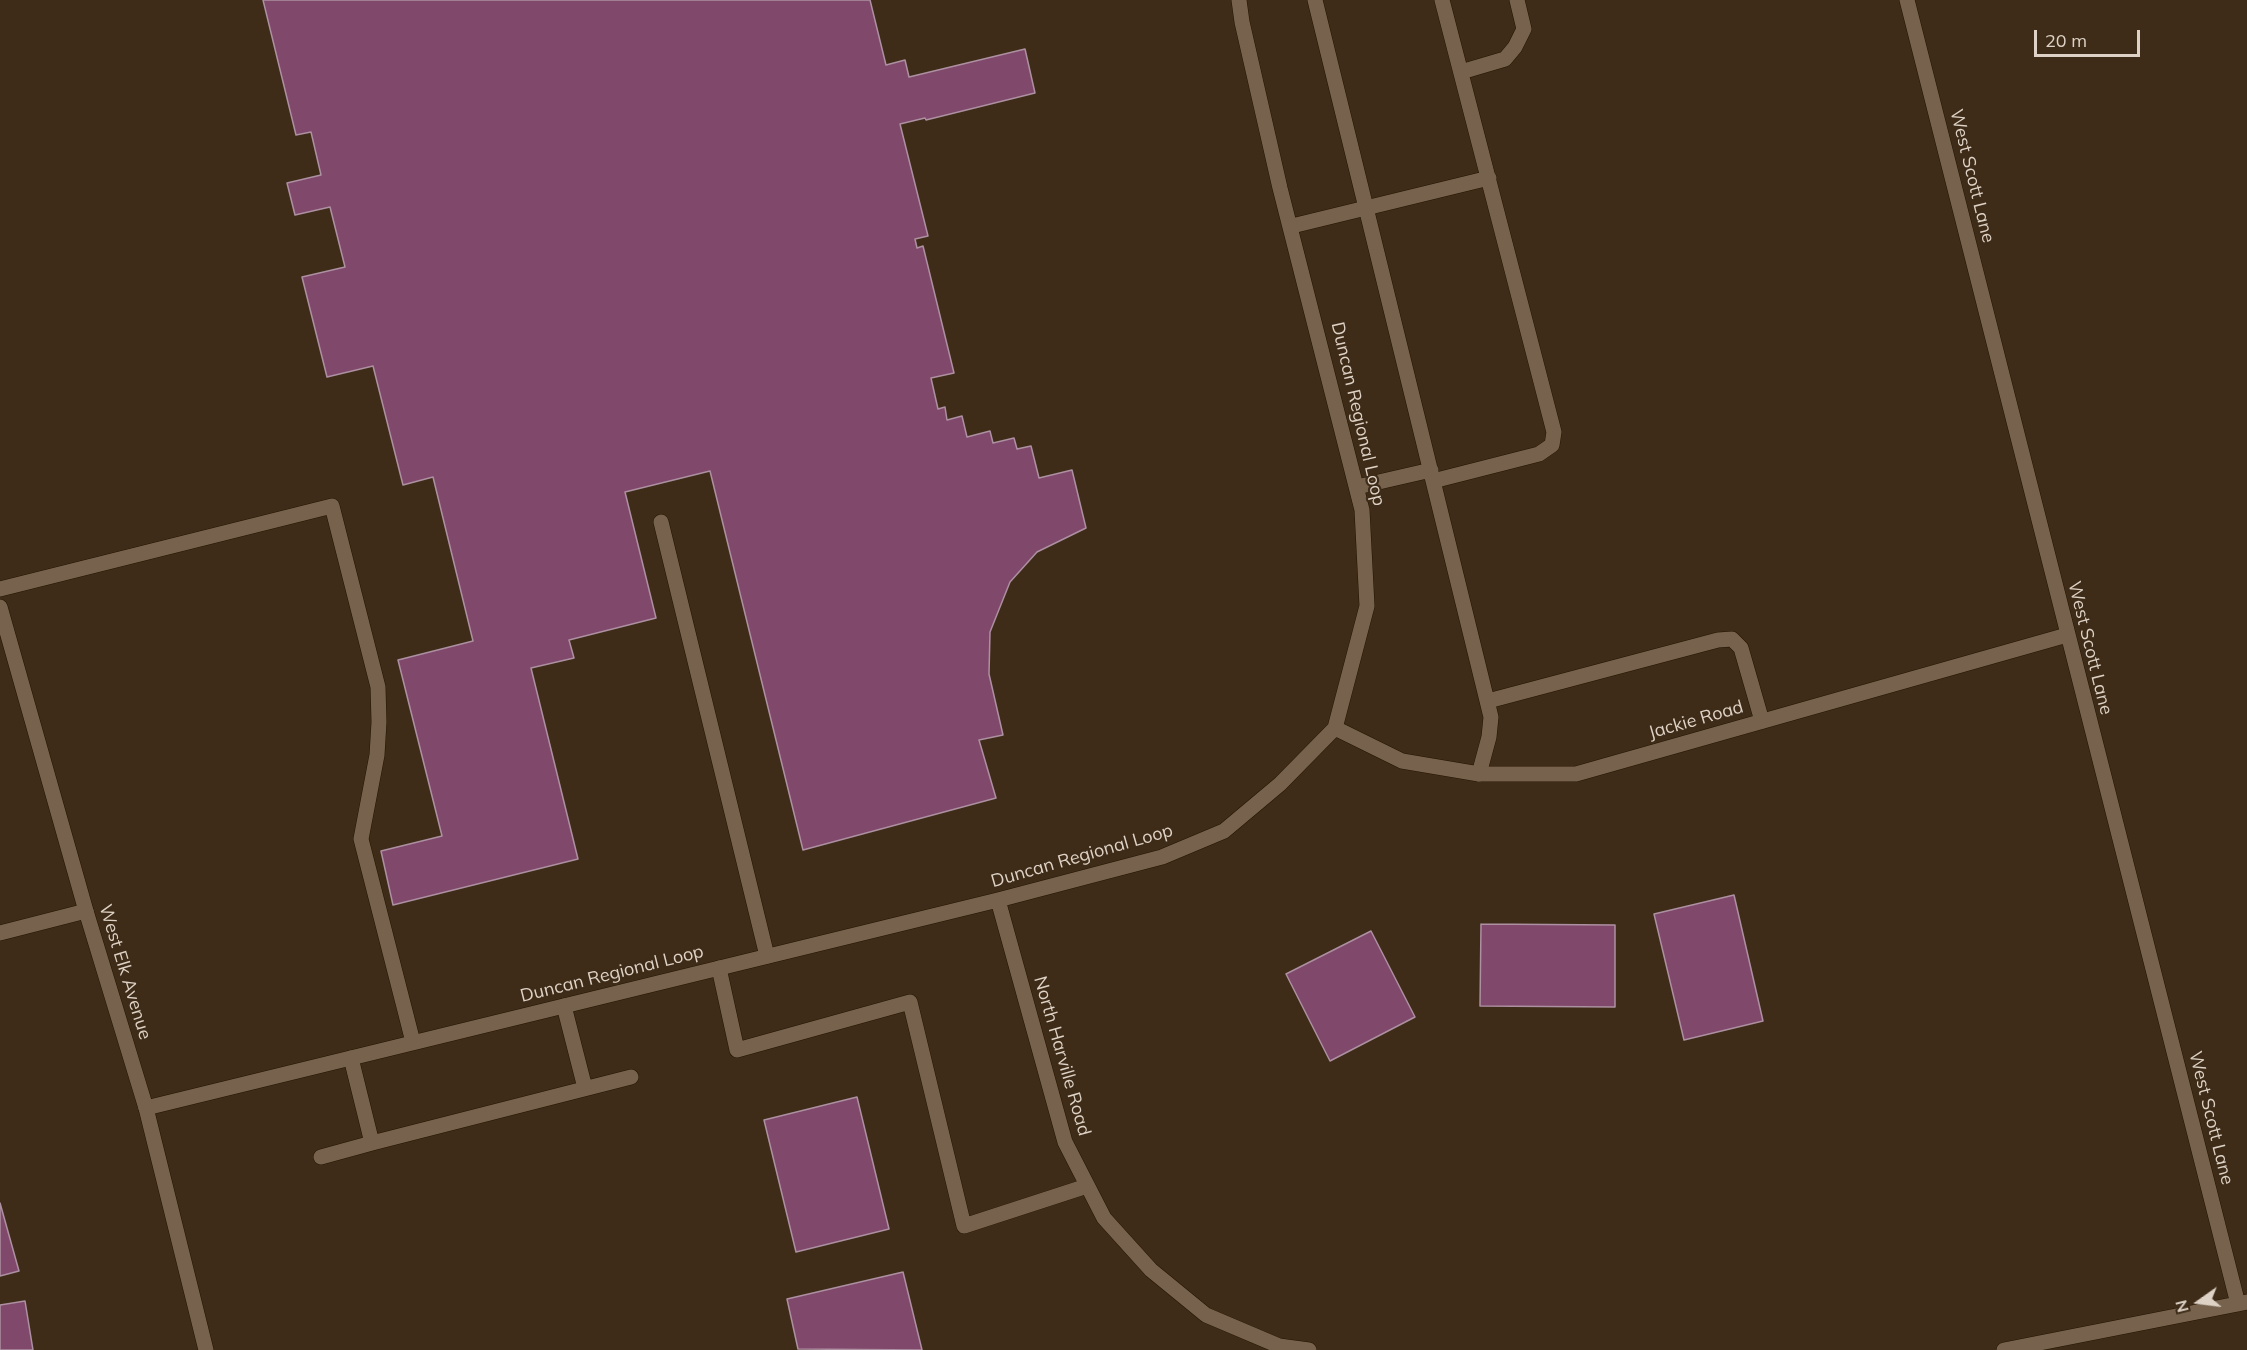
<!DOCTYPE html>
<html>
<head>
<meta charset="utf-8">
<style>
  body { margin:0 }
  #map { position:relative; width:2247px; height:1350px; overflow:hidden; background:#3e2c18; font-family:Mulish,sans-serif }
  canvas { display:block }
  .north { position:absolute; left:2169px; top:1272px; width:60px; height:60px; -webkit-text-stroke:4px #3e2c18; paint-order:stroke; rotate:256deg; font-size:16px; font-weight:700; line-height:24px; text-align:center; color:#ddd2c5 }
  .north::after { content:''; display:block; margin:auto; width:21px; height:27px; background:#ddd2c5; clip-path:polygon(50% 0,100% 100%,50% 72%,0 100%) }
  .scale { position:absolute; left:2034px; top:30px; width:106px; height:27px; box-sizing:border-box; border:3px solid #ddd2c5; border-top:0; padding-left:8px; font-size:18px; line-height:21px; white-space:nowrap; color:#ddd2c5; -webkit-text-stroke:4px #3e2c18; paint-order:stroke }
</style>
</head>
<body>
<div id="map">
<canvas width="2247" height="1350"></canvas>
<div class="north">N</div>
<div class="scale">20 m</div>
</div>
<script>
const ctx = document.querySelector('canvas').getContext('2d');
ctx.lineJoin = 'round';
function paint(path, color) {
  ctx.fillStyle = color;
  ctx.fill(path, 'evenodd');
}
function toPath(rows) {
  const path = new Path2D();
  for (const r of rows) {
    path.moveTo(r[0], r[1]);
    for (let i = 2; i < r.length; i += 2) path.lineTo(r[i], r[i + 1]);
  }
  return path;
}
function stroke(path, color, width, dash) {
  ctx.strokeStyle = color;
  ctx.lineWidth = width;
  ctx.lineCap = dash ? 'butt' : 'round';
  ctx.setLineDash(dash || []);
  ctx.stroke(path);
}
function write(font, color, halo, rows, align = 'center') {
  ctx.font = font + ' Mulish,sans-serif';
  ctx.lineWidth = 4.5;
  ctx.setLineDash([]);
  ctx.textBaseline = 'middle';
  ctx.strokeStyle = halo;
  ctx.fillStyle = color;
  for (const [text, x, y, turn = 0] of rows) {
    ctx.save();
    ctx.translate(x, y);
    ctx.rotate((+turn || 0) * Math.PI / 180);
    ctx.textAlign = isNaN(turn) ? turn : align;
    if (halo) ctx.strokeText(text, 0, 0);
    ctx.fillText(text, 0, 0);
    ctx.restore();
  }
}
const building = toPath([
  [263,0,870,0,886,65,905,60,909,77,1025,49,1035,93,926,120,925,118,900,124,928,236,915,239,917,248,923,246,954,373,931,378,938,409,945,407,947,420,962,416,967,437,990,431,993,443,1014,438,1017,449,1031,446,1039,478,1072,470,1086,528,1037,552,1010,582,990,632,989,674,1003,735,979,740,996,798,803,850,710,471,625,492,656,618,569,640,574,658,531,668,578,859,393,905,381,851,442,836,398,660,473,641,433,477,403,485,373,366,327,377,302,277,345,267,330,207,295,215,287,183,321,175,311,132,296,135,263,0],
  [1734,895,1763,1021,1684,1040,1654,914,1734,895],
  [1481,924,1615,925,1615,1007,1480,1006,1481,924],
  [1371,931,1415,1017,1330,1061,1286,974,1371,931],
  [857,1097,889,1229,796,1252,764,1120,857,1097],
  [0,1203,19,1271,0,1276,0,1203],
  [903,1272,922,1350,798,1349,787,1299,903,1272],
  [25,1301,33,1350,0,1350,0,1305,25,1301]
]);
const service = toPath([
  [1315,0,1491,717,1489,737,1479,774],
  [1461,72,1505,59,1515,47,1524,29,1517,0],
  [1292,226,1489,178],
  [1433,481,1539,454,1552,445,1554,432,1442,0],
  [1357,487,1431,470],
  [661,522,767,956],
  [0,589,332,506,378,687,379,722,377,755,361,839,413,1042],
  [1488,701,1718,640,1732,639,1741,648,1762,721],
  [719,968,737,1050,910,1002,964,1226,1087,1186],
  [564,1006,585,1088],
  [372,1143,631,1077],
  [321,1157,372,1143,351,1058]
]);
const minor = toPath([
  [1907,0,2238,1304],
  [1335,728,1402,761,1479,774,1576,774,2067,635],
  [998,900,1065,1142,1104,1218,1151,1270,1206,1315,1279,1346,1309,1350],
  [0,933,86,911],
  [146,1108,998,900,1162,857,1224,831,1280,784,1335,728,1367,606,1362,510,1280,188,1242,22,1239,0],
  [2004,1350,2247,1302]
]);
const secondary = toPath([
  [0,607,86,911,146,1108,206,1350]
]);
const streetNames = [
  ["West Scott Lane",1972,176,76],
  ["Duncan Regional Loop",1358,414,77],
  ["West Scott Lane",2090,648,76],
  ["Jackie Road",1696,720,-16],
  ["Duncan Regional Loop",1082,856,-16],
  ["West Elk Avenue",125,972,73],
  ["Duncan Regional Loop",612,974,-14],
  ["North Harville Road",1062,1056,74],
  ["West Scott Lane",2211,1118,76]
];
paint(building, '#80486b');
stroke(building, '#ad90a1', 1.5);
stroke(service, '#241402', 16);
stroke(minor, '#241402', 16);
stroke(secondary, '#241402', 16);
stroke(service, '#77634d', 15);
stroke(minor, '#77634d', 15);
stroke(secondary, '#77634d', 15);
write('18px', '#ddd2c5', '#3e2c18', streetNames);
</script>
</body>
</html>
